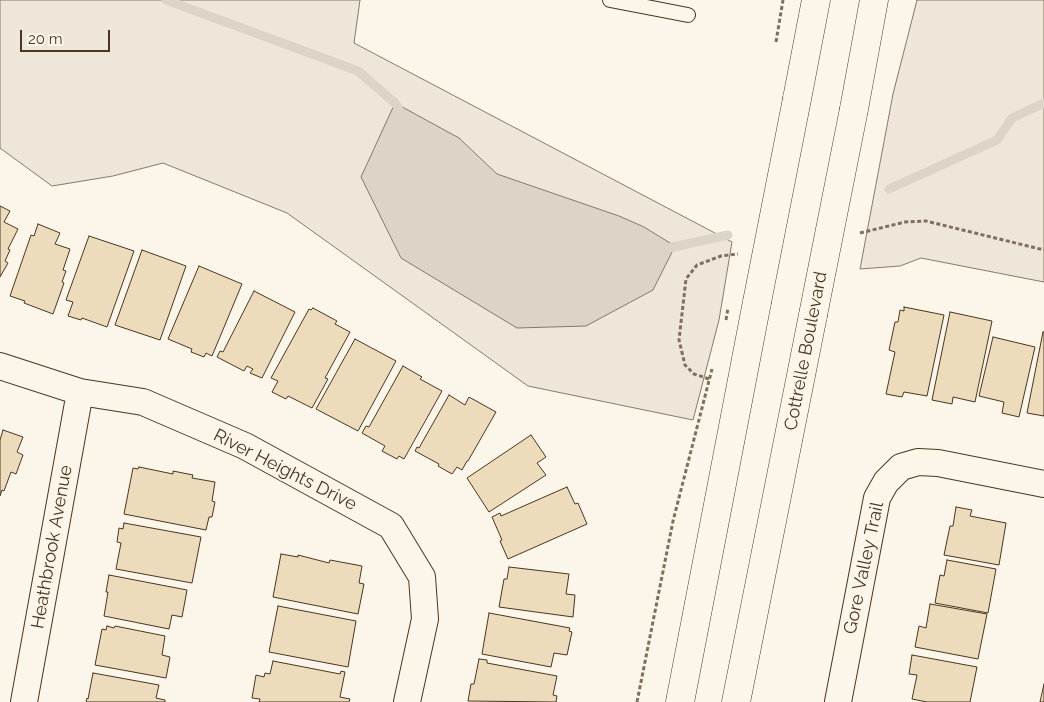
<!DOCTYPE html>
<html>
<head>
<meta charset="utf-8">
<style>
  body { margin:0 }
  #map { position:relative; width:1044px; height:702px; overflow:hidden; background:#fbf6e9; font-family:Raleway,sans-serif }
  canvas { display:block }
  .scale { position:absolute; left:20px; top:30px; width:90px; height:22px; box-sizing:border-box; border:2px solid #4a3520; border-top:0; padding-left:6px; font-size:15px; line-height:18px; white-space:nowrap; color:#4a3520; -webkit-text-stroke:4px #fbf6e9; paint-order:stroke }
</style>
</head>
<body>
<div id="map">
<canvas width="1044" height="702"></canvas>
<div class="scale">20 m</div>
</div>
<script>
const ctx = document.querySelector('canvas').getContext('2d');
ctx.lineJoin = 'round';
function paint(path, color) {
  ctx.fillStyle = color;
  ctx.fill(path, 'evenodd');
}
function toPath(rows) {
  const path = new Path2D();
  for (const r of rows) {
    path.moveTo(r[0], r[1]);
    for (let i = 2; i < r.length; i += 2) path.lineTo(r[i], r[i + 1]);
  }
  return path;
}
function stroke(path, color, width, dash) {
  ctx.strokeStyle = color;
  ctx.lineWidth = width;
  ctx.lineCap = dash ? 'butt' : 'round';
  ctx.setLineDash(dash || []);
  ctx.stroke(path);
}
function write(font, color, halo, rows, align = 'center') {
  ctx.font = font + ' Raleway,sans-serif';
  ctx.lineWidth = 4;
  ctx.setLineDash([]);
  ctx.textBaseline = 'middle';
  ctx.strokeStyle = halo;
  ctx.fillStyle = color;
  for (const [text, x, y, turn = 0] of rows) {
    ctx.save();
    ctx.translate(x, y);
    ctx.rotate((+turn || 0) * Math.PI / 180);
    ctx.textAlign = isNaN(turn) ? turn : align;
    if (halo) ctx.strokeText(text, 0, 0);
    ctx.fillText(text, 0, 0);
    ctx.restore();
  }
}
const green = toPath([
  [0,0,360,0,354,43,732,242,719,320,693,420,528,386,287,213,163,163,113,176,52,186,0,148,0,0],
  [917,0,1044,0,1044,282,921,258,900,266,860,269,893,94,917,0]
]);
const water = toPath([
  [395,103,459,138,497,174,619,216,644,227,675,246,653,290,586,326,517,328,401,258,361,177,395,103]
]);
const stream = toPath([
  [166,0,358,71,395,103,401,113],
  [889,189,997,140,1012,118,1044,103],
  [664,249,728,235]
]);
const building = toPath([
  [0,206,10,211,4,222,18,229,8,249,10,250,5,261,8,263,0,277,0,206],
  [38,224,60,233,55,244,70,249,63,270,66,271,62,282,64,283,53,314,24,303,25,301,10,296,31,235,34,236,38,224],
  [89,236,134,251,107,327,82,318,81,320,68,316,73,302,66,300,89,236],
  [142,250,186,266,160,340,115,325,142,250],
  [199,266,242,284,212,356,206,353,204,357,191,352,192,349,168,339,199,266],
  [254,291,295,312,262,378,250,373,253,369,247,366,244,371,217,357,220,351,223,352,254,291],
  [904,307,944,315,927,396,904,392,902,397,886,394,895,352,889,350,895,322,898,322,900,310,904,311,904,307],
  [313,308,337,321,335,324,350,332,325,378,328,379,312,408,288,396,286,399,272,392,278,381,271,378,309,309,311,310,313,308],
  [950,312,992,321,975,402,953,397,952,404,932,400,950,312],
  [1043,332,1044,332,1044,416,1027,413,1043,332],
  [993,337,1035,347,1019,417,1002,413,1004,402,979,396,993,337],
  [355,339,396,361,358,431,316,409,355,339],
  [403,366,422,377,420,379,442,391,404,459,399,456,397,459,382,451,385,446,362,433,366,426,369,427,403,366],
  [449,395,465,405,469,397,496,412,468,461,467,461,462,470,457,467,452,474,438,466,439,464,415,451,417,447,419,448,449,395],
  [3,430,23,437,17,452,23,455,16,474,11,472,4,491,2,490,0,496,0,440,3,430],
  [531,435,546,457,537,463,546,475,489,512,467,478,531,435],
  [139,467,173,474,173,471,193,475,192,478,215,482,212,501,215,502,212,517,209,517,206,530,124,514,133,468,138,469,139,467],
  [567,487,575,504,578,503,587,524,508,559,500,541,502,540,492,517,500,513,501,516,567,487],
  [956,507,972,510,970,516,1006,523,999,565,944,555,950,526,953,526,956,507],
  [124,523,201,537,192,583,116,569,121,543,117,542,119,528,123,529,124,523],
  [281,554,298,557,298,555,329,563,330,560,362,566,359,583,364,584,358,614,273,597,281,554],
  [947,560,996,569,988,613,935,603,940,575,944,576,947,560],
  [509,567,569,574,566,594,575,595,573,617,499,607,504,579,507,579,509,567],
  [109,575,187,590,182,617,172,615,169,629,104,616,108,592,106,592,109,575],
  [930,604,987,614,978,659,915,647,919,626,926,628,930,604],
  [278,606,356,621,348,667,269,652,278,606],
  [489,613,570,628,569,631,572,632,567,655,554,653,551,667,482,654,489,613],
  [107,626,114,628,115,626,165,636,162,655,170,657,166,678,95,665,102,629,106,630,107,626],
  [912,655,977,667,970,702,927,702,912,699,917,675,909,674,912,655],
  [479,659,487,660,487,663,557,676,553,695,557,696,556,702,468,701,471,684,474,684,479,659],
  [273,661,340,674,341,671,345,672,340,697,350,699,349,702,259,702,260,699,252,698,256,675,264,677,265,673,270,674,273,661],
  [93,673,159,685,156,698,165,700,165,702,86,702,87,698,88,699,93,673],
  [1044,684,1044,702,1040,702,1044,684]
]);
const path = toPath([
  [776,42,783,0],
  [860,233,905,222,926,221,1044,250],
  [709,379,694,374,685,365,679,340,686,279,697,265,721,256,738,254],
  [637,702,673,521,712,369]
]);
const lane = toPath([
  [610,0,688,15]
]);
const street = toPath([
  [0,366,80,392,143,402,245,446,391,526,422,577,425,619,407,702],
  [24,702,80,392],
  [838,702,877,498,886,482,901,467,918,462,938,463,1044,484]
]);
const secondary = toPath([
  [797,99,816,0],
  [854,109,874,0],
  [680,702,757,302],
  [736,702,813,315]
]);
const pathBridge = toPath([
  [726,320,728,308]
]);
const secondaryBridge = toPath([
  [757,302,797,99],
  [813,315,854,109]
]);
const streetNames = [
  ["Cottrelle Boulevard",806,351,-79],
  ["River Heights Drive",285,470,27],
  ["Heathbrook Avenue",52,547,-80],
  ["Gore Valley Trail",864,568,-78]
];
paint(green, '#ede6d9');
stroke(green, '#887966', 1);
paint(water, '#dcd4c6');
stroke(water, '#887966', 1);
stroke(stream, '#dcd4c6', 9);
paint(building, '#ecdcbc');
stroke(building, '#4a3520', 1);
stroke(lane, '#4a3520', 16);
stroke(street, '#4a3520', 28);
stroke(secondary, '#4a3520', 29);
stroke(path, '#7f6f5c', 3, [4, 2.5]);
stroke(lane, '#fbf6e9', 14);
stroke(street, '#fbf6e9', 26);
stroke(secondary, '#fbf6e9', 28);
stroke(secondaryBridge, '#4a3520', 29, []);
stroke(pathBridge, '#7f6f5c', 3, [4, 2.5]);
stroke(secondaryBridge, '#fbf6e9', 28);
write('18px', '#4a3520', '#fbf6e9', streetNames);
</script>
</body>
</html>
